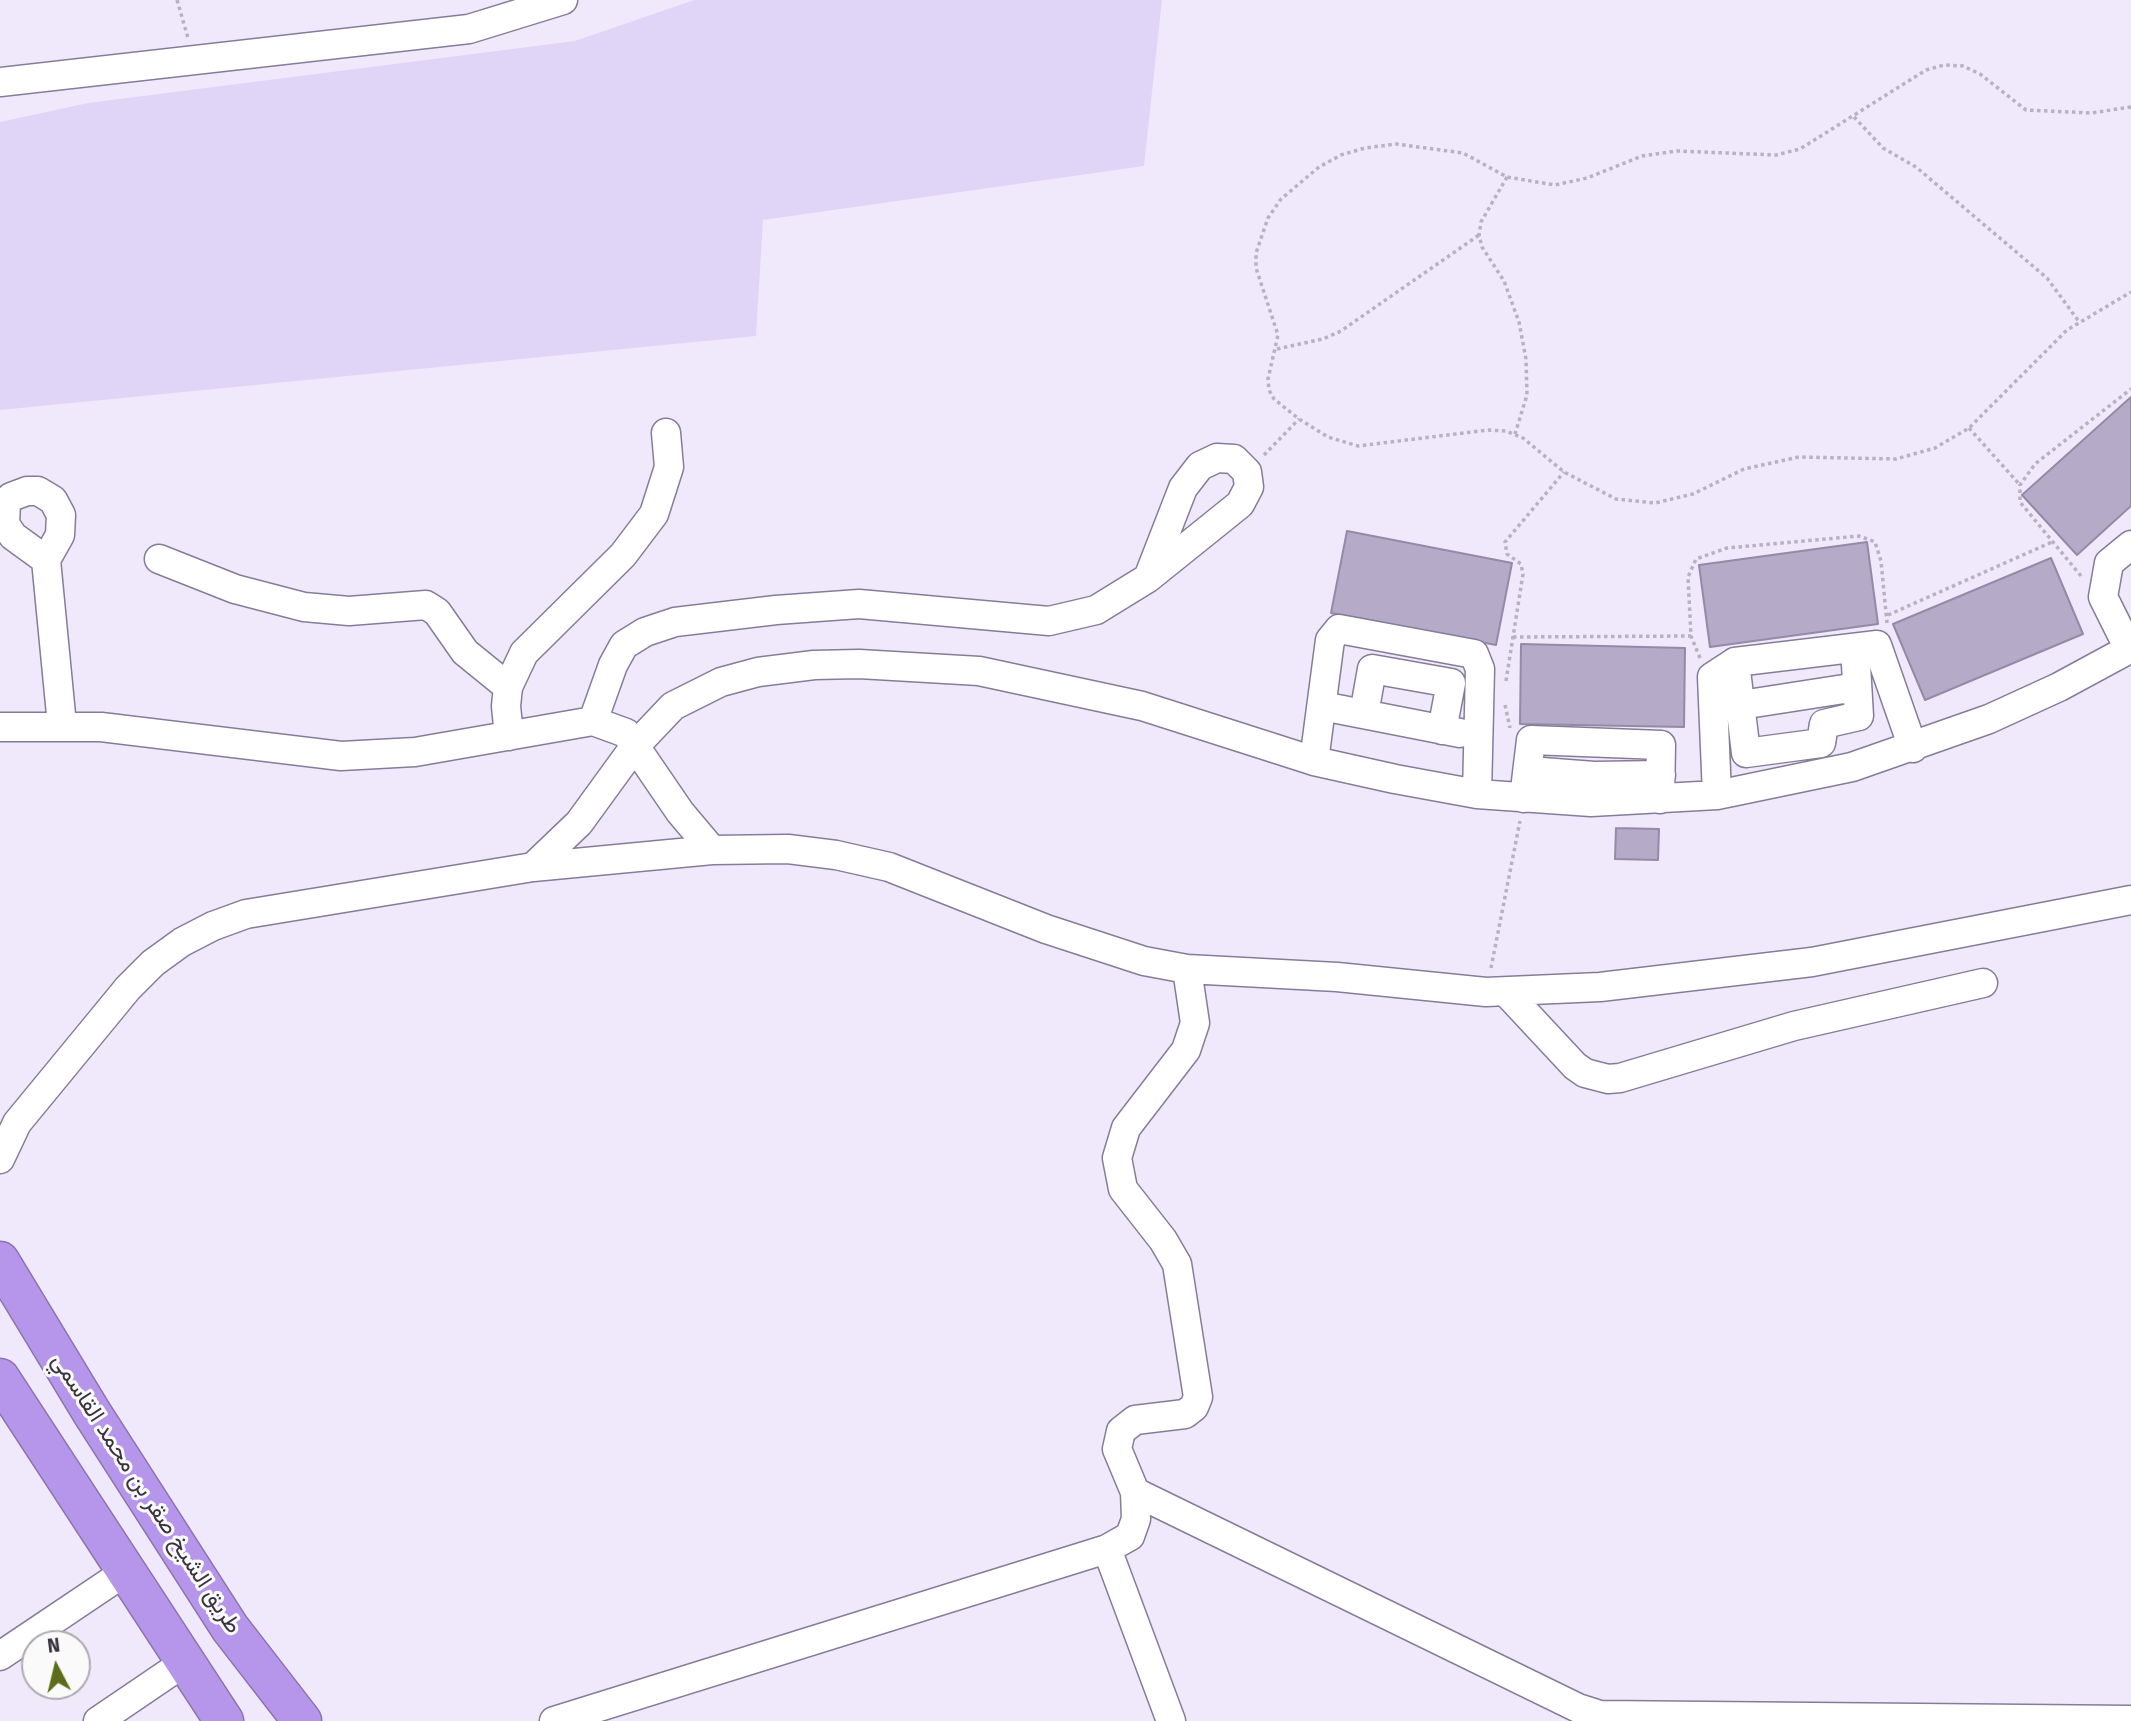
<!DOCTYPE html>
<html>
<head>
<meta charset="utf-8">
<style>
  body { margin:0 }
  #map { position:relative; width:2131px; height:1721px; overflow:hidden; background:#f0e9fc; font-family:"Fira Sans",sans-serif }
  canvas { display:block }
  .north { position:absolute; left:21px; top:1630px; width:70px; height:70px; box-sizing:border-box; background:#fafafa; border:2px solid #adabb0; border-radius:50%; rotate:353deg; font-size:19px; font-weight:700; line-height:28px; text-align:center; color:#393440 }
  .north::after { content:''; display:block; margin:auto; width:24px; height:32px; background:#5c6e1b; clip-path:polygon(50% 0,100% 100%,50% 72%,0 100%) }
</style>
</head>
<body>
<div id="map">
<canvas width="2131" height="1721"></canvas>
<div class="north">N</div>
</div>
<script>
const ctx = document.querySelector('canvas').getContext('2d');
ctx.lineJoin = 'round';
function paint(path, color) {
  ctx.fillStyle = color;
  ctx.fill(path, 'evenodd');
}
function toPath(rows) {
  const path = new Path2D();
  for (const r of rows) {
    path.moveTo(r[0], r[1]);
    for (let i = 2; i < r.length; i += 2) path.lineTo(r[i], r[i + 1]);
  }
  return path;
}
function stroke(path, color, width, dash) {
  ctx.strokeStyle = color;
  ctx.lineWidth = width;
  ctx.lineCap = dash ? 'butt' : 'round';
  ctx.setLineDash(dash || []);
  ctx.stroke(path);
}
function write(font, color, halo, rows, align = 'center') {
  ctx.font = font + ' "Fira Sans",Vazirmatn,sans-serif';
  ctx.lineWidth = 6;
  ctx.setLineDash([]);
  ctx.textBaseline = 'middle';
  ctx.strokeStyle = halo;
  ctx.fillStyle = color;
  for (const [text, x, y, turn = 0] of rows) {
    ctx.save();
    ctx.translate(x, y);
    ctx.rotate((+turn || 0) * Math.PI / 180);
    ctx.textAlign = isNaN(turn) ? turn : align;
    if (halo) ctx.strokeText(text, 0, 0);
    ctx.fillText(text, 0, 0);
    ctx.restore();
  }
}
const green = toPath([
  [694,0,1162,0,1144,166,763,220,756,336,0,410,0,122,88,103,575,41]
]);
const building = toPath([
  [2131,397,2131,506,2077,555,2022,495,2131,397],
  [1347,531,1512,563,1496,645,1331,613,1347,531],
  [1867,542,1878,624,1710,647,1699,565,1867,542],
  [2051,558,2083,634,1925,700,1893,624,2051,558],
  [1521,644,1685,648,1684,727,1520,724,1521,644],
  [1616,828,1659,829,1658,860,1615,859,1616,828]
]);
const path = toPath([
  [177,0,188,38],
  [2131,107,2091,113,2026,110,1980,74,1963,66,1944,65,1926,70,1800,149,1776,155,1677,151,1642,156,1587,178,1555,185,1507,177,1463,153,1396,144,1365,148,1341,155,1319,167,1281,199,1268,218,1256,253,1256,268,1278,335,1268,379,1269,390,1274,399,1299,419,1328,437,1358,446,1488,430,1506,431,1523,438,1564,472,1616,499,1655,503,1693,494,1744,469,1799,457,1896,459,1935,448,1969,428,2067,330,2131,292],
  [1854,117,1883,148,1916,167,2047,278,2080,323],
  [1507,177,1481,222,1479,235,1482,247,1504,281,1519,322,1526,359,1527,395,1515,434],
  [1277,349,1323,339,1341,331,1479,235],
  [1969,428,2020,485],
  [1264,455,1299,419],
  [2081,576,2020,502,2020,485,2035,464,2131,389],
  [1888,615,2052,542],
  [1513,637,1691,636],
  [1700,658,1691,636,1688,577,1696,559,1727,548,1859,536,1875,542,1881,561,1887,623],
  [1506,681,1523,574,1521,564,1507,554,1505,542,1564,472],
  [1505,705,1510,728],
  [1491,968,1520,821]
]);
const minor = toPath([
  [0,82,469,29,563,0],
  [27,491,38,491,53,500,61,515,60,535,46,560,13,536,5,524,6,503,11,497,27,491],
  [159,559,235,589,304,607,349,611,426,605,437,612,465,652,508,687],
  [46,560,62,725],
  [2129,649,2103,597,2109,563,2131,545],
  [1735,662,1746,753,1821,743,1824,724,1859,716,1855,648],
  [1741,705,1857,687],
  [1322,706,1460,733],
  [1364,714,1372,669,1451,683,1442,730],
  [593,721,613,665,624,645,645,632,675,622,776,610,859,604,1049,621,1096,610,1148,578,1240,504,1249,487,1247,472,1234,459,1217,458,1200,466,1183,488,1148,578],
  [0,727,101,727,341,756,415,752,593,721,626,733,680,812,712,850],
  [509,736,506,706,508,687,524,653,623,555,654,514,669,467,666,433],
  [1314,761,1330,640,1339,629,1474,654,1480,669,1477,794],
  [1529,771,1594,776,1661,775],
  [1717,795,1712,677,1735,662,1877,645,1913,748],
  [1524,798,1531,740,1661,745,1660,799],
  [533,867,579,823,635,746,673,706,721,682,758,672,814,665,859,664,979,671,1142,706,1314,761,1395,779,1477,794,1591,802,1717,795,1852,767,1989,719,2059,687,2131,648],
  [1506,992,1575,1066,1585,1073,1608,1079,1620,1078,1794,1026,1983,983],
  [0,1159,17,1123,128,988,153,963,182,942,213,926,246,914,533,867,712,850,788,849,836,855,889,867,1046,929,1144,961,1187,969,1337,977,1486,992,1600,987,1812,962,2131,900],
  [1135,1492,1578,1708,1600,1715,2131,1720],
  [1107,1549,1171,1721],
  [0,1656,125,1572],
  [98,1721,185,1662],
  [554,1721,1107,1549,1130,1536,1136,1519,1135,1492,1117,1449,1121,1431,1135,1420,1185,1414,1194,1407,1198,1397,1177,1264,1163,1240,1123,1189,1117,1158,1126,1128,1186,1050,1195,1023,1187,969]
]);
const highway = toPath([
  [0,1261,92,1413,230,1628,302,1721],
  [0,1378,224,1721]
]);
const streetNames = [
  ["طريق الشيخ صقر بن محمد القاسمي",146,1494,57]
];
paint(green, '#e1d5f7');
paint(building, '#b5abc9');
stroke(building, '#948aa6', 2);
stroke(minor, '#867c98', 31);
stroke(highway, '#8a74ae', 41);
stroke(path, '#b8b1c2', 3.5, [3.5, 3.5]);
stroke(minor, '#fff', 28);
stroke(highway, '#b696ea', 38);
write('23px', '#393440', '#fafafa', streetNames);
</script>
</body>
</html>
